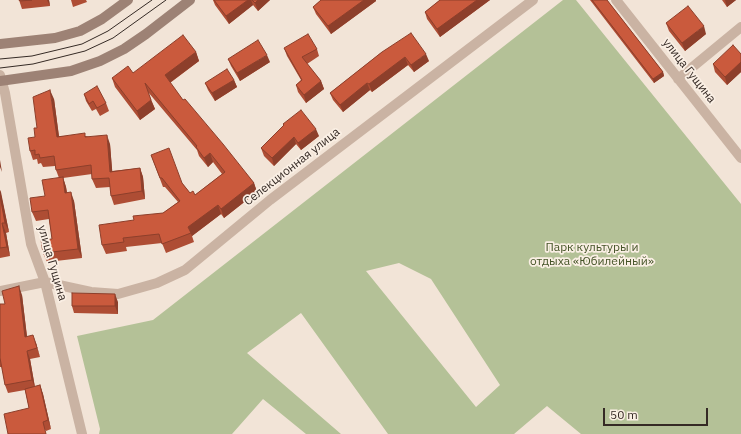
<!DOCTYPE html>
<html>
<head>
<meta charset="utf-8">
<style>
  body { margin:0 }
  #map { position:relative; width:741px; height:434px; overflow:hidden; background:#f2e4d7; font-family:"IBM Plex Sans",sans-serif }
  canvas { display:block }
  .scale { position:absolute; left:603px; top:408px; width:105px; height:18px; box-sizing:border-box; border:2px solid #352a25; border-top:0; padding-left:5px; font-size:12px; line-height:14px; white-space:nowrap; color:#352a25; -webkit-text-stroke:3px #faefe4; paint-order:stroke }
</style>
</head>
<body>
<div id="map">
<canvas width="741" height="434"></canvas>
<div class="scale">50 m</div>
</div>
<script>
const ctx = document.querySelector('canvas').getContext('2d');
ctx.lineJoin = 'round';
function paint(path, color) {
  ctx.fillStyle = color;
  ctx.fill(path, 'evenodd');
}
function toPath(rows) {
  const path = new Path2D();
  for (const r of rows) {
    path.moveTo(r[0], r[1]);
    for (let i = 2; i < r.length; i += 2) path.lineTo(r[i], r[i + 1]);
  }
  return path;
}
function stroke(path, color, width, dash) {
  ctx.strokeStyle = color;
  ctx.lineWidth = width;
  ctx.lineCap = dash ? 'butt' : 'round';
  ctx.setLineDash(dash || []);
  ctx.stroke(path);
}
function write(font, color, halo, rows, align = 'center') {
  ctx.font = font + ' "IBM Plex Sans",sans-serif';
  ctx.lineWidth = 3.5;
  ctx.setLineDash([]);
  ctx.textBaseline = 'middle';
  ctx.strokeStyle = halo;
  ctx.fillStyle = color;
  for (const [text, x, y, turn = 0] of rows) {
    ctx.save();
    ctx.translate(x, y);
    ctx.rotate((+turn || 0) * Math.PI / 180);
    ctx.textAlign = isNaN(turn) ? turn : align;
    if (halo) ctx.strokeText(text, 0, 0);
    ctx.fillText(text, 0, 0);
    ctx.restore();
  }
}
const green = toPath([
  [563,0,576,0,741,204,741,434,581,434,547,406,514,434,388,434,301,313,247,353,341,434,306,434,263,399,232,434,99,434,100,429,77,336,153,320],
  [399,263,431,279,500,385,476,407,366,271]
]);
const street = toPath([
  [616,0,741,158],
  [0,75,5,93,31,244,45,282,82,434],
  [678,79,741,27],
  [0,291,45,282,91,292,118,294,157,283,185,270,270,200,533,0]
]);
const secondary = toPath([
  [0,44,55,38,80,31,102,19,128,0],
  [0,81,71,71,100,61,124,49,146,34,190,0]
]);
const tram = toPath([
  [0,59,32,56,82,44,108,31,152,0],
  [0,68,33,64,85,51,113,38,166,0]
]);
const wall = toPath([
  [19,0,49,0,50,6,22,9],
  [71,0,86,0,87,2,73,7],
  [213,0,270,0,258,11,253,5,229,24,215,5],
  [321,0,376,0,376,1,331,34,316,14,313,7],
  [440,0,490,0,440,37,427,19,425,12],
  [590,0,607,0,663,72,664,76,654,83],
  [722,0,736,0,727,7],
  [666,23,706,34,685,51,669,31],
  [284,48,317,49,319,56,307,64,321,81,324,89,306,103,298,92,296,85,301,80,287,56],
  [196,52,199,61,170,83,183,100,254,183,257,192,224,218,221,214,192,236,194,242,166,253,162,243,126,247,127,251,106,254,102,245,134,220,163,213,178,202,165,187,163,187,151,155,182,183,190,193,195,195,222,174,213,162,208,167,199,156,197,150,148,92,155,109,140,120,115,87,112,78,133,73],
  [382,52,429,61,414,72,408,65,372,92,370,90,343,112,333,100,330,93],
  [741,54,741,72,727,85,715,72,713,64],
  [228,59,270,62,240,81,231,66],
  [234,80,237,87,215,101,208,90,205,83],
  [84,94,106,103,109,111,100,116,96,109,92,111,86,101],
  [54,99,59,136,86,136,110,144,112,171,140,168,143,177,145,199,114,205,111,196,110,187,96,188,92,179,92,174,63,178,66,187,67,192,74,201,82,258,47,262,43,253,52,239,49,219,36,221,32,212,59,178,56,170,55,166,43,167,41,163,38,164,37,159,33,160,30,151,35,137,37,128],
  [283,124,319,136,301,150,296,144,274,166,264,156,261,148,284,125],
  [0,190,9,232,6,233,10,256,0,258],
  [22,295,27,336,36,343,40,357,30,359,35,387,40,385,43,394,51,429,46,431,29,408,25,390,8,393,5,385,2,367,0,367,0,304,5,304],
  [118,302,118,314,74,313,72,306]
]);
const shadedWall = toPath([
  [47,0,49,0,50,6],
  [248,0,251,0,253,5,229,24,226,16],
  [258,0,270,0,258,11,255,3],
  [364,0,376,0,376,1,331,34,328,26],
  [477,0,490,0,440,37,437,29],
  [725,0,736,0,727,7],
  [704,26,706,34,685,51,682,43],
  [196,52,199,61,168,84,165,75],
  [426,54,429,61,414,72,411,65],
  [267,55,270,62,240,81,237,73],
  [405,57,408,65,372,92,369,84],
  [741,62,741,72,727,85,725,77],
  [663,72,664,76,654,83,653,79],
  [234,80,237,87,215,101,212,93],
  [321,81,324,89,306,103,304,95],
  [367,83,370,90,343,112,340,105],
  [50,90,54,99,60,145,57,137],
  [151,100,155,109,140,120,137,111],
  [316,129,319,136,301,150,298,143],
  [107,135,110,144,113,180,110,172],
  [294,137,296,144,274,166,272,158],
  [210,153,213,162,208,167,204,158],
  [0,160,2,172,0,167],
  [140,168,143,177,145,199,142,191],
  [63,177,66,187,68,202,65,193],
  [254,183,257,192,224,218,221,209],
  [0,190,1,192,9,232,5,223,0,196],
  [71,192,74,201,82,258,78,249],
  [218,205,221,214,192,236,188,227],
  [2,223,6,233,10,256,7,247],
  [19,286,22,295,28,346,25,337],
  [115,294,118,302,118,314,115,306],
  [33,335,36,343,40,357,37,348],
  [27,351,30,359,35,388,32,380],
  [40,385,43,394,51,429,48,420]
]);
const building = toPath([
  [19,0,32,0,20,1,19,0],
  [214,0,248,0,226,16,214,0],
  [252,0,258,0,255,3,252,0],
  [321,0,364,0,328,26,313,7,321,0],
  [440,0,477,0,437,29,425,12,440,0],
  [592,0,607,0,663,72,653,79,592,0],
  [688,6,704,26,682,43,666,23,688,6],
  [411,33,426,54,411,65,405,57,369,84,367,83,340,105,330,93,382,52,411,33],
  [308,34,317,49,302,57,321,81,304,95,296,85,302,80,284,48,308,34],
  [183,35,196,52,165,75,183,100,185,99,223,144,254,183,221,209,218,205,188,227,191,233,162,244,159,234,123,238,124,242,102,245,99,225,134,220,133,216,163,213,180,201,162,178,160,178,151,155,169,148,182,183,190,193,193,191,195,195,225,172,210,153,204,158,196,147,197,146,145,83,151,100,137,111,112,78,128,66,133,73,183,35],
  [258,40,267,55,237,73,228,59,258,40],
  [733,45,741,54,741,62,725,77,713,64,733,45],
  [227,69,234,80,212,93,205,83,227,69],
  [97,86,106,103,97,108,93,101,89,104,84,94,97,86],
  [50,90,57,137,85,133,85,137,107,135,110,172,140,168,142,191,111,196,109,178,92,179,91,165,56,170,54,156,40,158,39,154,35,155,35,150,30,151,28,138,35,137,34,128,37,128,33,97,50,90],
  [301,110,316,129,298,143,294,137,272,158,261,148,284,125,283,124,301,110],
  [63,177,65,193,71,192,78,249,43,253,41,240,52,239,48,210,32,212,30,198,45,196,42,180,63,177],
  [0,196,5,223,2,223,7,247,0,248,0,196],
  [19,286,25,337,33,335,37,348,27,351,32,380,5,385,0,358,0,304,5,304,2,291,19,286],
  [72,293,115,294,115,306,72,306,72,293],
  [40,385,48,420,43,422,46,434,8,434,4,414,29,408,25,389,40,385]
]);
const streetNames = [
  ["улица Гущина",689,71,52],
  ["Селекционная улица",292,167,-38],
  ["улица Гущина",52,263,74]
];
const parkNames = [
  ["Парк культуры и",592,248],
  ["отдыха «Юбилейный»",592,262]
];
paint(green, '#b4c197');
stroke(street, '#cab3a3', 10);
stroke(secondary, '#9d8275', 10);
stroke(tram, '#352a25', 1);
paint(wall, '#ae4d34');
paint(shadedWall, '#8d3f2b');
paint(building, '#ca5a3d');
stroke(building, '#8d3f2b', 1);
write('12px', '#352a25', '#faefe4', streetNames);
write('12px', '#455428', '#faefe4', parkNames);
</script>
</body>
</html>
